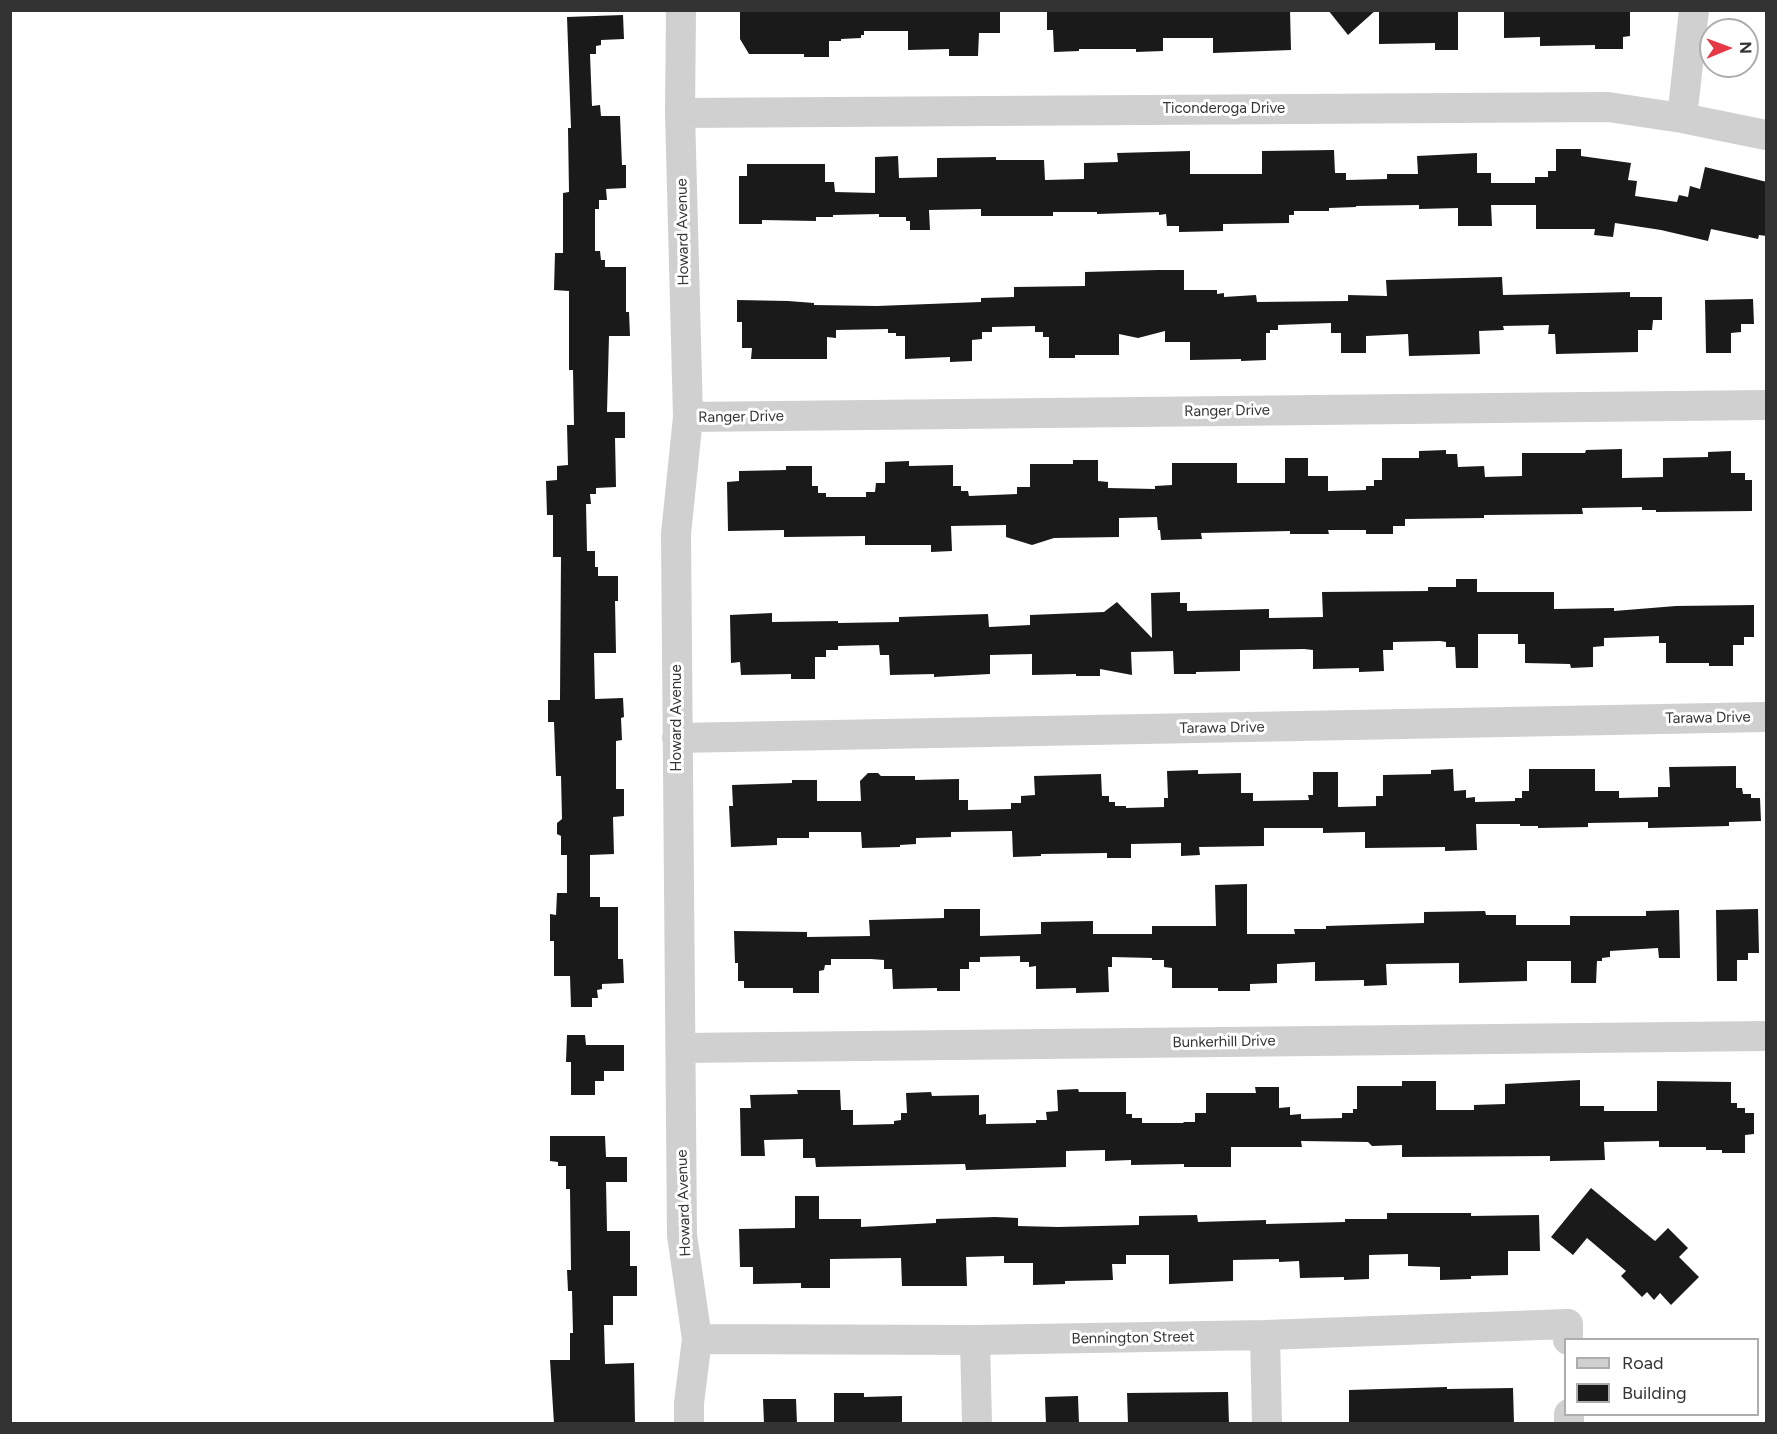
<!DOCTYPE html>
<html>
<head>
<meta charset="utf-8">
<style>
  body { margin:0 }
  #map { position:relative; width:1777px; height:1434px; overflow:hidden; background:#fff; font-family:Figtree,sans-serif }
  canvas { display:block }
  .frame { position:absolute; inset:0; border:12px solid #333; pointer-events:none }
  .legend { position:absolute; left:1564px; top:1338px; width:195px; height:78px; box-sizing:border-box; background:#fff; border:2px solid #adadad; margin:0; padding:8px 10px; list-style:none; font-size:18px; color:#333 }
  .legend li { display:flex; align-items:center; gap:12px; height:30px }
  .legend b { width:30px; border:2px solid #adadad }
  .north { position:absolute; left:1699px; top:18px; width:60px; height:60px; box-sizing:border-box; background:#fff; border:2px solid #adadad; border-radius:50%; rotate:89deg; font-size:16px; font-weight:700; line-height:24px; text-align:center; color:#333 }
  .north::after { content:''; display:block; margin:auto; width:21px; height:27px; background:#e63946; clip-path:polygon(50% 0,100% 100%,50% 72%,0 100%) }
</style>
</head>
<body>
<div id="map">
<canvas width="1777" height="1434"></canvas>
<div class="frame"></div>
<ul class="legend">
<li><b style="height:8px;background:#d0d0d0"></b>Road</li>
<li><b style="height:16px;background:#1a1a1a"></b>Building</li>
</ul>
<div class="north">N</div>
</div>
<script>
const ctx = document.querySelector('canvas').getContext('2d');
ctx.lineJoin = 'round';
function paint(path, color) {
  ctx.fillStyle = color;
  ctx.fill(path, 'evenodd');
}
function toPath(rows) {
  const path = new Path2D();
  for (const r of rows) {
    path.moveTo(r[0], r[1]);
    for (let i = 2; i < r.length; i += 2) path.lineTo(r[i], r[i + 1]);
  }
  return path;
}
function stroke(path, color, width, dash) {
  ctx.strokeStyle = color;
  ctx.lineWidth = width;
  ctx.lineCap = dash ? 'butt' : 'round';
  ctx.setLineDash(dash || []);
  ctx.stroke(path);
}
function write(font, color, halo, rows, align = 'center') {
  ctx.font = font + ' Figtree,sans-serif';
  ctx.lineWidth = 6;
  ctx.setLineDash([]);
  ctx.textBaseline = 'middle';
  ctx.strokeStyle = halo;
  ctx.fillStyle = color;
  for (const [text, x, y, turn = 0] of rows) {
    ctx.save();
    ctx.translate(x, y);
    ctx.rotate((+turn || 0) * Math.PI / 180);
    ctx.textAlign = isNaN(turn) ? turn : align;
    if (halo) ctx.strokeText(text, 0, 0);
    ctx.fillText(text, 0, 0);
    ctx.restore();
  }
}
const building = toPath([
  [740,10,1000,10,1000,33,979,33,978,56,949,56,949,49,908,50,908,31,864,31,864,35,861,35,861,38,841,39,841,41,829,41,829,57,804,57,804,54,749,54,740,39],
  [1047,10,1290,10,1291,50,1213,53,1213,38,1163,38,1163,51,1136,52,1136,49,1079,49,1079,51,1054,52,1053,30,1047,30],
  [1328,10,1376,10,1348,35],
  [1379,10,1458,10,1458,50,1435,50,1435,43,1379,44],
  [1504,10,1630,10,1630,36,1623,37,1623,49,1595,49,1595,45,1540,46,1540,37,1504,38],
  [623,15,624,39,601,40,601,45,596,46,596,54,590,54,592,106,600,105,601,116,620,116,622,165,626,165,626,188,606,189,607,200,599,200,599,209,595,209,595,251,600,251,601,260,605,260,605,267,626,267,626,312,629,312,630,336,609,336,607,412,625,412,625,438,615,438,616,487,596,488,596,494,590,494,591,504,586,504,587,551,595,551,595,567,598,567,598,576,618,576,618,601,615,601,616,653,594,653,595,699,623,698,624,717,621,718,622,740,616,741,616,789,624,789,624,816,613,817,614,854,590,855,590,897,600,897,600,907,618,907,618,959,623,959,624,983,602,984,602,989,597,990,598,998,592,998,592,1007,571,1007,570,976,554,976,554,941,550,941,550,914,556,915,557,893,567,893,567,855,561,855,561,836,557,834,557,823,562,819,561,776,556,776,554,722,548,722,548,700,560,700,561,557,553,557,553,515,547,515,546,481,557,480,557,466,568,465,567,425,574,425,573,370,569,370,569,291,554,290,555,253,563,253,563,193,569,192,568,128,571,128,567,17],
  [1556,149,1581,149,1581,156,1631,163,1628,180,1637,181,1635,196,1677,202,1679,195,1688,197,1690,186,1700,189,1705,167,1767,182,1767,236,1759,235,1758,239,1711,229,1708,241,1661,230,1615,223,1613,237,1594,235,1595,229,1536,229,1536,205,1491,205,1492,226,1458,226,1458,208,1419,209,1419,205,1356,206,1356,207,1329,208,1329,211,1294,211,1294,215,1289,215,1289,223,1223,224,1223,231,1179,232,1179,226,1167,226,1166,214,1159,215,1159,212,1097,214,1097,212,1053,212,1053,216,981,216,981,209,929,210,930,230,910,230,910,221,906,221,906,217,879,217,879,214,833,215,833,217,816,217,816,221,762,220,762,224,739,224,739,176,747,176,747,164,825,164,825,182,834,182,835,192,875,193,875,157,898,156,899,178,937,177,937,158,996,157,996,160,1044,160,1045,180,1084,179,1084,163,1118,162,1117,153,1190,151,1190,174,1262,174,1262,151,1334,150,1335,173,1346,173,1346,180,1387,179,1387,174,1418,174,1417,156,1477,153,1477,173,1491,173,1491,183,1535,183,1535,177,1548,177,1548,171,1556,171],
  [1158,270,1184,270,1184,290,1217,290,1217,294,1224,293,1224,297,1256,295,1257,302,1348,301,1348,295,1387,296,1386,280,1502,277,1503,295,1630,292,1630,297,1662,297,1662,320,1653,320,1652,330,1638,330,1638,352,1556,354,1555,334,1548,334,1549,325,1503,326,1504,330,1479,331,1480,354,1409,356,1408,334,1366,336,1366,353,1341,353,1341,333,1331,333,1331,323,1278,325,1278,330,1270,330,1270,333,1266,333,1266,360,1241,361,1241,359,1190,360,1190,342,1165,342,1165,331,1138,338,1119,334,1119,355,1075,355,1075,358,1049,358,1049,337,1043,337,1043,332,1035,332,1035,326,992,327,992,332,982,332,982,339,972,340,972,361,950,362,950,357,905,359,905,336,896,336,896,333,888,333,888,329,836,330,836,338,827,337,827,359,751,359,752,348,742,348,742,322,737,322,737,300,788,301,814,303,814,305,877,306,981,302,981,298,1014,297,1014,287,1085,286,1085,272],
  [1753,299,1754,324,1741,324,1741,332,1731,333,1731,353,1706,353,1705,300],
  [1622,449,1622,478,1663,477,1663,458,1708,457,1708,452,1731,451,1731,473,1745,473,1745,480,1752,480,1752,511,1656,512,1656,510,1642,510,1642,507,1582,508,1583,514,1484,515,1484,518,1405,519,1405,526,1393,526,1393,534,1366,534,1366,530,1328,530,1329,534,1290,534,1290,531,1201,533,1202,539,1161,540,1160,530,1158,530,1157,517,1119,518,1119,537,1054,538,1032,545,1006,537,1006,525,951,526,952,551,931,552,931,545,865,545,865,536,784,537,784,530,728,531,727,482,739,481,739,471,786,470,786,466,812,466,812,486,818,486,818,493,826,493,826,497,866,497,866,492,875,492,876,483,885,483,885,462,909,461,909,466,953,465,953,486,961,486,961,491,968,491,969,496,1017,494,1017,487,1030,487,1030,464,1073,464,1073,460,1098,460,1098,481,1108,482,1108,488,1155,489,1155,486,1172,485,1172,463,1237,463,1237,483,1285,483,1285,458,1308,458,1308,476,1328,476,1328,491,1366,490,1366,486,1374,486,1374,480,1382,480,1382,458,1419,458,1419,451,1446,450,1446,454,1457,454,1458,467,1484,466,1485,477,1522,476,1522,453,1585,453,1586,450],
  [1456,579,1477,579,1477,592,1554,592,1554,609,1614,608,1614,611,1676,606,1754,605,1754,637,1744,637,1744,645,1733,645,1733,666,1709,666,1709,663,1666,663,1666,643,1659,643,1659,636,1604,638,1604,646,1593,647,1593,667,1571,668,1570,664,1525,663,1525,644,1518,644,1518,634,1478,634,1478,668,1456,668,1455,647,1446,647,1446,642,1440,641,1393,642,1393,650,1383,650,1384,671,1359,672,1359,668,1313,669,1313,650,1304,649,1240,650,1240,671,1196,672,1196,674,1174,674,1173,651,1131,652,1132,675,1100,669,1100,676,1076,676,1076,674,1032,675,1032,654,990,655,990,674,934,677,934,674,890,675,889,655,880,655,879,645,838,646,838,650,826,650,826,657,815,657,815,679,791,679,791,674,741,675,740,662,731,663,730,615,772,613,772,622,838,621,838,623,899,622,899,617,988,614,989,627,1030,625,1030,615,1104,612,1117,602,1152,638,1151,593,1180,592,1180,603,1187,603,1187,611,1269,609,1269,618,1323,617,1322,592,1428,591,1428,587,1456,587],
  [1736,766,1736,788,1742,788,1743,794,1751,794,1751,798,1760,798,1761,821,1729,822,1729,826,1648,828,1648,822,1588,823,1588,827,1538,828,1538,826,1520,826,1520,824,1476,824,1477,850,1445,851,1445,847,1365,848,1365,832,1323,833,1323,828,1264,828,1264,846,1199,847,1200,855,1181,856,1181,843,1131,844,1131,858,1107,858,1107,853,1041,854,1041,856,1013,857,1012,831,951,832,951,837,916,838,916,844,900,845,900,847,862,848,861,832,809,832,809,838,777,838,777,845,731,847,729,806,733,806,732,785,792,783,792,780,817,780,817,801,861,801,860,781,868,773,878,773,881,776,915,776,915,780,959,779,959,800,968,800,968,810,1011,809,1011,803,1021,803,1021,796,1035,795,1034,776,1101,774,1102,796,1109,796,1109,802,1115,802,1115,806,1126,806,1126,808,1164,807,1164,798,1168,798,1167,771,1198,770,1198,774,1241,773,1241,793,1253,793,1253,801,1309,800,1308,795,1313,795,1313,772,1338,772,1338,807,1376,806,1376,796,1383,796,1383,775,1431,774,1431,770,1453,769,1454,791,1466,790,1466,798,1475,797,1475,802,1515,801,1515,798,1522,798,1522,791,1529,791,1529,769,1595,769,1595,791,1619,791,1619,798,1658,797,1658,787,1670,787,1669,767],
  [1247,884,1247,934,1295,934,1294,929,1326,929,1326,926,1424,923,1424,912,1485,911,1486,915,1516,915,1516,925,1570,925,1570,916,1646,916,1646,911,1679,910,1680,958,1659,958,1658,948,1610,951,1610,957,1602,958,1602,961,1597,961,1596,983,1571,983,1571,961,1527,961,1527,981,1459,983,1459,963,1386,964,1387,985,1364,986,1364,980,1315,981,1315,962,1277,964,1277,983,1250,984,1250,991,1218,991,1218,988,1172,988,1172,968,1164,967,1164,960,1152,960,1152,958,1112,957,1112,967,1108,967,1109,992,1076,993,1076,988,1036,989,1036,966,1029,967,1029,962,1020,962,1020,956,980,957,980,962,969,962,969,969,960,969,960,991,937,991,937,988,893,989,892,969,884,969,884,960,871,959,831,959,831,965,825,965,824,970,819,971,819,993,793,993,793,988,744,988,744,981,738,981,738,963,735,963,734,931,807,932,807,937,870,936,869,920,944,918,944,909,980,909,980,936,1041,934,1041,922,1093,921,1093,934,1152,934,1152,926,1216,926,1215,885],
  [1758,909,1759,953,1748,953,1748,960,1737,960,1737,981,1717,981,1716,910],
  [567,1035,585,1035,586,1045,624,1045,624,1071,604,1071,604,1081,595,1081,595,1095,571,1095,571,1062,566,1062],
  [1580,1080,1580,1106,1604,1106,1604,1111,1657,1111,1657,1081,1731,1082,1731,1103,1737,1103,1737,1108,1745,1108,1745,1113,1754,1113,1754,1134,1745,1135,1745,1153,1722,1153,1722,1150,1706,1150,1706,1147,1659,1147,1659,1141,1604,1142,1605,1160,1550,1161,1550,1156,1402,1157,1402,1145,1372,1146,1368,1142,1301,1141,1302,1147,1231,1147,1231,1167,1184,1167,1184,1164,1131,1165,1131,1160,1105,1161,1105,1150,1066,1151,1066,1167,966,1170,965,1164,816,1167,815,1158,803,1158,803,1139,764,1140,765,1156,741,1156,740,1108,751,1108,750,1095,798,1094,797,1090,840,1090,841,1110,853,1110,853,1125,894,1124,894,1121,901,1120,901,1113,907,1113,906,1093,931,1092,932,1096,979,1095,979,1115,986,1114,986,1124,1036,1123,1036,1120,1047,1120,1046,1112,1058,1111,1057,1090,1078,1089,1079,1092,1126,1092,1126,1114,1132,1114,1132,1118,1142,1118,1142,1123,1183,1123,1184,1122,1195,1122,1195,1113,1206,1113,1206,1093,1256,1093,1255,1087,1279,1087,1279,1108,1290,1107,1290,1115,1301,1114,1301,1119,1342,1118,1342,1113,1353,1113,1353,1109,1357,1109,1357,1086,1402,1086,1402,1081,1436,1081,1436,1110,1474,1110,1474,1105,1505,1104,1505,1084],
  [550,1136,605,1136,606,1157,627,1157,627,1182,606,1182,607,1231,630,1231,630,1266,637,1266,637,1296,613,1296,613,1325,604,1325,605,1364,634,1363,635,1424,554,1424,550,1360,570,1360,570,1333,573,1333,572,1291,568,1291,567,1270,571,1270,570,1189,566,1189,566,1166,558,1166,558,1162,550,1161],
  [1591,1188,1655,1241,1668,1228,1688,1248,1679,1257,1699,1277,1671,1305,1660,1293,1654,1300,1647,1292,1642,1297,1621,1276,1626,1271,1587,1238,1573,1255,1551,1237],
  [795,1196,819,1196,819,1219,861,1219,861,1227,936,1223,936,1219,995,1217,1018,1218,1018,1226,1058,1227,1139,1225,1139,1216,1197,1215,1198,1222,1266,1220,1266,1224,1345,1222,1345,1219,1387,1219,1387,1213,1471,1213,1471,1216,1539,1215,1540,1251,1508,1251,1508,1275,1471,1276,1471,1279,1440,1280,1440,1267,1408,1266,1408,1254,1369,1255,1369,1279,1344,1280,1344,1277,1300,1278,1299,1261,1279,1262,1279,1259,1233,1260,1233,1281,1169,1284,1169,1255,1126,1255,1126,1264,1112,1264,1113,1280,1065,1281,1065,1284,1033,1285,1033,1263,1004,1263,1004,1256,966,1257,967,1286,902,1286,901,1258,830,1259,830,1288,801,1288,801,1283,753,1284,753,1267,740,1267,739,1229,795,1228],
  [1447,1387,1447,1389,1513,1388,1514,1424,1349,1424,1349,1390],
  [1228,1392,1229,1424,1128,1424,1127,1393],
  [834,1393,864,1393,864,1397,902,1396,902,1424,834,1424],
  [1078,1396,1079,1424,1046,1424,1045,1397],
  [763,1399,796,1399,797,1424,764,1424]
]);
const minor = toPath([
  [681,10,680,113,688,417,676,534,682,1235,697,1339,689,1403,689,1424],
  [680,113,1608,107,1682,118,1766,135],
  [1682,118,1694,10],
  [688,417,1766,405],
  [677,738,1766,717],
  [682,1048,1766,1036],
  [1265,1335,1267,1424],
  [697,1339,975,1340,1265,1335,1568,1324,1568,1340],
  [975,1340,977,1424],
  [1569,1414,1569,1424]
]);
const streetNames = [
  ["Ticonderoga Drive",1224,109],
  ["Howard Avenue",683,232,-91],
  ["Ranger Drive",1227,411,-1],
  ["Ranger Drive",741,417,-1],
  ["Howard Avenue",677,718,-90],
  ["Tarawa Drive",1708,718,-1],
  ["Tarawa Drive",1222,728,-1],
  ["Bunkerhill Drive",1224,1042,-1],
  ["Howard Avenue",684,1203,-92],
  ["Bennington Street",1133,1338,-1]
];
paint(building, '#1a1a1a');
stroke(minor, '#d0d0d0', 30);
write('15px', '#333', '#fff', streetNames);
</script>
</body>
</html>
